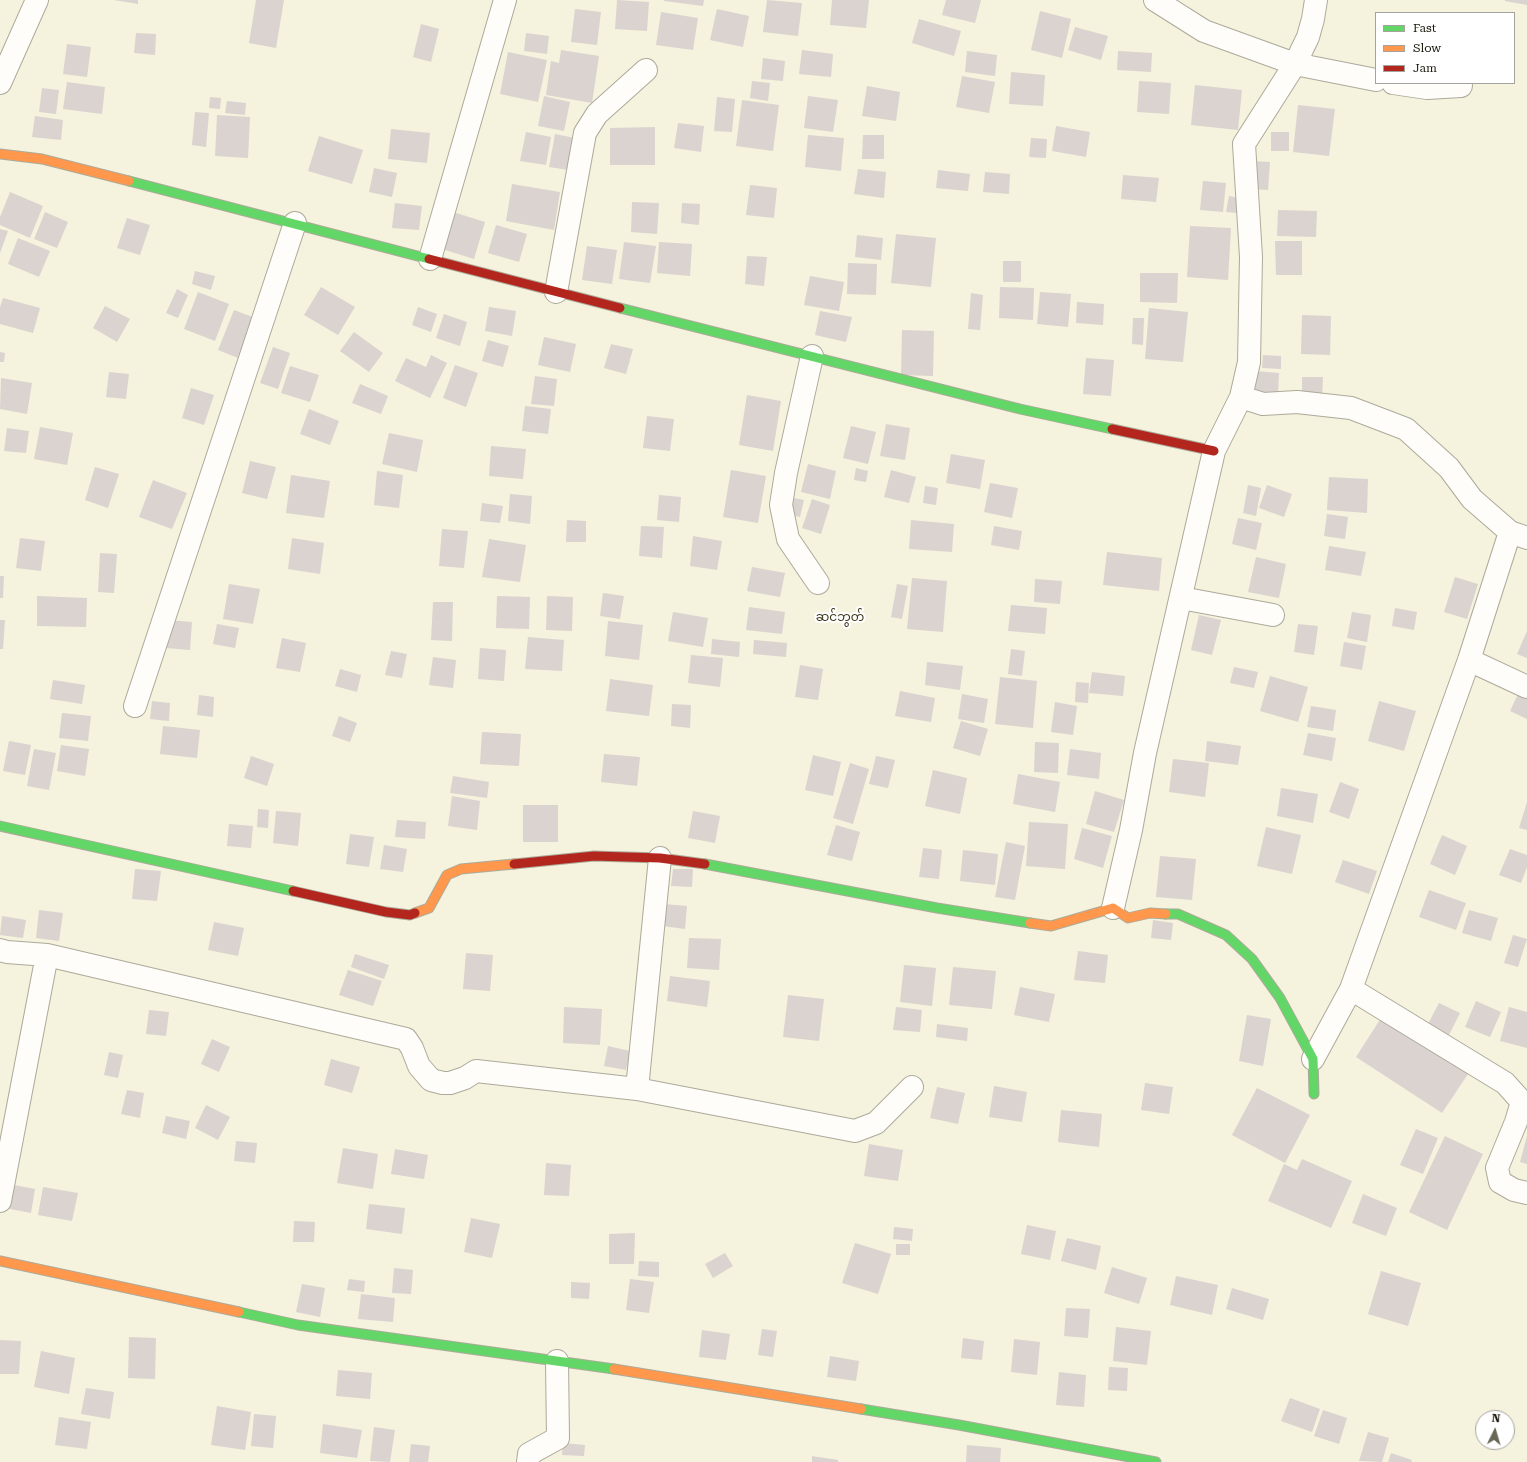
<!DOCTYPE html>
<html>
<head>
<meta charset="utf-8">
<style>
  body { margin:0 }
  #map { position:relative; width:1527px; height:1462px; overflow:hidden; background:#f5f2dd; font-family:"Roboto Serif",serif }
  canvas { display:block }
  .legend { position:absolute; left:1375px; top:12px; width:140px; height:72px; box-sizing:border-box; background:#fff; border:1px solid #a4a39e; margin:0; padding:5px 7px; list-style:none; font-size:12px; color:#1c1a0c }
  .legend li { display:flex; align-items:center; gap:8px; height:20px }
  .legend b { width:20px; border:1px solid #a4a39e }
  .north { position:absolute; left:1475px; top:1410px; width:40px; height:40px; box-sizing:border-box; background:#fff; border:1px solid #a4a39e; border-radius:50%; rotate:5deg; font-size:11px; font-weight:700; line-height:16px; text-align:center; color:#1c1a0c }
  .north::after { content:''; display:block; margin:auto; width:14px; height:18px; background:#686655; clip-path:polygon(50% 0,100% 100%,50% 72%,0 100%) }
</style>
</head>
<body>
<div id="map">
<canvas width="1527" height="1462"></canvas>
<ul class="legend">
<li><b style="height:5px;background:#63d668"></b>Fast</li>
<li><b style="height:5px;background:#ff974d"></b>Slow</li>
<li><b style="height:5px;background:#b3261e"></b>Jam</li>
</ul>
<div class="north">N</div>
</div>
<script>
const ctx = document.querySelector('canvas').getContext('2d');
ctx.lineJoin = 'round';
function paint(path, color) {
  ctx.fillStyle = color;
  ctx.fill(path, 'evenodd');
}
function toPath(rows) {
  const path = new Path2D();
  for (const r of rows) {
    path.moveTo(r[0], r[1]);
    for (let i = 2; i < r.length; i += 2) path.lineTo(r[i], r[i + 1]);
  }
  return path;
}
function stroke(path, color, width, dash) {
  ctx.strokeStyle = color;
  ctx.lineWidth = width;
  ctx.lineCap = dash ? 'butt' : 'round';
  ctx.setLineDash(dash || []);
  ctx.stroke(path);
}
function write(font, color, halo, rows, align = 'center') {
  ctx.font = font + ' "Roboto Serif","Noto Sans Myanmar",serif';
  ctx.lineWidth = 4;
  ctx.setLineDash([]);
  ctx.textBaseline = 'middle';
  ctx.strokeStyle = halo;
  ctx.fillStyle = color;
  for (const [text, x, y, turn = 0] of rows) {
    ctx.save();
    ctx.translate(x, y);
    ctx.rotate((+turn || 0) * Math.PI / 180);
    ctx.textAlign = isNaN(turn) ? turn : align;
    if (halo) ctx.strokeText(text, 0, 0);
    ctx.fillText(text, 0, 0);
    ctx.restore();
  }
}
const building = toPath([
  [114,0,138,0,138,4],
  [256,0,284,0,276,48,249,43],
  [617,0,649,2,647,31,615,29],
  [664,0,704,0,703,6,664,1],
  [767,0,802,3,798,36,763,32],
  [832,0,869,0,866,28,830,25],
  [946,0,981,0,975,23,942,15],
  [1505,0,1527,0,1527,5,1505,1],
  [575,9,601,12,597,45,571,42],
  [717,9,749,16,743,47,710,40],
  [1040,11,1071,19,1062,58,1031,50],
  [661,12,698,18,693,50,656,45],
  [919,19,961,31,954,56,912,43],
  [421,24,439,29,431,62,413,57],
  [1075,27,1108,36,1101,60,1068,50],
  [136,33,156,34,155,55,134,53],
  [526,33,549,36,547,54,524,51],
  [67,44,91,47,87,77,63,74],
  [561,50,599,56,592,103,546,95,551,61,559,63],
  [802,50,833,54,831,77,799,74],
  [967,51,997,55,995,76,965,72],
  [1118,51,1152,53,1151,72,1117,70],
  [508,52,547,60,538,102,500,94],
  [763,58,785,61,783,81,761,79],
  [1011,72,1045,75,1043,106,1009,104],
  [962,76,995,82,989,113,956,107],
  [752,81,770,83,768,101,750,98],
  [1139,81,1171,83,1169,114,1137,112],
  [67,82,105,87,102,114,63,109],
  [1195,85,1242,90,1238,130,1191,125],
  [867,86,900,92,896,121,862,116],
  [42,88,59,90,56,114,39,112],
  [544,96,570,102,564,131,538,126],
  [808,96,838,100,833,132,804,128],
  [210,97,221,98,220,109,209,108],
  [717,97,735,99,732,132,714,131],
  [742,100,779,105,773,151,736,146],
  [227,101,246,103,245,115,225,113],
  [1298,105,1335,109,1329,156,1293,152],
  [195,112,209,113,206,147,192,145],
  [217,115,250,117,248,158,215,156],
  [35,116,63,120,61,140,32,137],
  [678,123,704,126,701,152,674,148],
  [1056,126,1090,132,1086,157,1052,151],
  [655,127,655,165,610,165,610,128],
  [391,129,430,133,427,163,388,159],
  [526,132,551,137,546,165,520,161],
  [1271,132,1289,132,1289,151,1271,151],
  [555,134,580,139,575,171,549,167],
  [808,135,844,138,841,171,805,167],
  [863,135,884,135,884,159,862,159],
  [319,136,363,150,352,184,308,171],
  [1031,138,1047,139,1046,158,1029,157],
  [1252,161,1270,162,1268,190,1251,189],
  [374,168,397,173,392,197,369,192],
  [858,169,886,172,884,198,854,194],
  [938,170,970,174,968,191,936,188],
  [985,172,1010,174,1009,194,983,192],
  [1123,175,1159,178,1156,202,1121,199],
  [1203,181,1226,183,1223,212,1200,210],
  [512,184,560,192,554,230,506,221],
  [750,185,777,188,774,218,746,215],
  [10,192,43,206,30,238,0,225,0,217],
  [1229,196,1239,198,1237,213,1226,212],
  [632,202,659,203,657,234,631,232],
  [395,203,422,206,419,230,392,228],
  [682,203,700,204,699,225,681,223],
  [1278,210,1317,211,1316,237,1277,236],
  [45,212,68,222,57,248,34,239],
  [453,212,485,222,474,259,442,249],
  [127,218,150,225,140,255,117,248],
  [496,225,527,234,519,262,488,253],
  [1190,226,1231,228,1228,280,1187,277],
  [0,229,8,231,0,253],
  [896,234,936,238,931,287,891,283],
  [857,235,883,238,881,260,855,257],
  [18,238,50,251,39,277,8,264],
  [1275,241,1302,241,1302,275,1276,275],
  [624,242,656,246,650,283,619,279],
  [659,242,692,244,690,276,657,273],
  [587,246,617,250,612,284,582,280],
  [747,256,767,257,764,286,745,284],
  [1003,261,1021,261,1021,282,1003,282],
  [848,263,877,264,876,295,847,294],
  [195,271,215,276,211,290,192,284],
  [1140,273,1178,273,1177,303,1140,302],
  [810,276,844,282,839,311,804,305],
  [321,287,355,307,338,335,304,315],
  [1000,287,1034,288,1033,320,999,318],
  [177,289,188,295,178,318,166,313],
  [198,292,229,304,215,341,184,329],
  [1040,292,1071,294,1068,327,1037,324],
  [971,293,983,295,980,330,968,329],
  [3,298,40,308,33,333,0,324,0,307],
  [1077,302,1104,304,1103,325,1076,323],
  [105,306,130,319,117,342,93,328],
  [418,307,437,314,431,332,412,325],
  [489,307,516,311,512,336,485,331],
  [1149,308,1188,312,1183,362,1145,359],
  [234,310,258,319,243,360,218,350],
  [820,311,852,317,846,342,815,335],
  [444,314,467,322,460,346,436,338],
  [1302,315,1331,316,1330,355,1301,354],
  [1133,318,1144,318,1143,345,1132,344],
  [902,330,934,331,933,376,901,375],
  [354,332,383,353,369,372,340,351],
  [544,337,576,344,570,372,538,365],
  [488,340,509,346,503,367,482,361],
  [611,344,633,349,626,374,604,368],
  [273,347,290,353,278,389,260,383],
  [0,352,5,353,4,362,0,362],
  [431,355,447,363,430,398,395,381,406,358,426,367],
  [1263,355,1281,356,1281,369,1262,368],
  [1086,358,1114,360,1111,396,1083,394],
  [455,365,478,373,466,407,443,398],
  [290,366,319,375,310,402,281,393],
  [1256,371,1279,373,1278,393,1255,391],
  [109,372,129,374,126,399,106,397],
  [535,376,557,379,554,406,531,404],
  [1302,377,1323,377,1322,398,1302,398],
  [1,378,32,383,27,414,0,409],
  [360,384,388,396,381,414,352,403],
  [191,388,214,395,204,425,182,418],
  [747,395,781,401,773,451,739,445],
  [525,406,551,409,548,434,522,431],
  [309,409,339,421,330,445,300,434],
  [647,416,674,419,670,451,643,448],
  [886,424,910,428,905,460,880,456],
  [851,426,876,432,868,464,843,458],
  [40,427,73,433,67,465,34,459],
  [7,428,29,431,26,453,4,451],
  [389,433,423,440,417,472,382,464],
  [491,446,526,449,523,479,489,476],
  [951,454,985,460,980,489,946,483],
  [250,461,276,467,267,499,242,493],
  [808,464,836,471,830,499,801,492],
  [95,467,119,474,108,508,85,500],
  [856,468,868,471,866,482,854,480],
  [731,470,766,476,758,523,723,517],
  [891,470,916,477,909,503,884,497],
  [377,471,403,475,399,508,374,505],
  [291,475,330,481,324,518,286,513],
  [1329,477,1368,479,1367,513,1327,510],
  [153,480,187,493,172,529,139,517],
  [990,483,1018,488,1012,518,984,512],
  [1248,485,1261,488,1256,516,1243,513],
  [1267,485,1292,494,1284,517,1259,508],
  [925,486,938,488,936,505,923,503],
  [510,494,532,496,530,524,508,521],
  [659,495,681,497,679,522,657,520],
  [789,497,804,500,800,517,786,514],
  [812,499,830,505,821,534,802,528],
  [482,503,503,506,500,523,480,521],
  [1327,514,1348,517,1345,539,1324,536],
  [1238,518,1262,523,1256,550,1232,544],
  [567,520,586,521,586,542,566,542],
  [911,520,954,524,952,552,909,549],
  [641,526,664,527,662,558,639,556],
  [994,526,1022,531,1019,550,991,545],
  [442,529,468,531,464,568,439,566],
  [693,536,722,541,717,570,690,566],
  [20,538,45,541,41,571,16,568],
  [292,538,324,543,320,574,288,569],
  [489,539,526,545,520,582,482,577],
  [1329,546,1366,552,1361,576,1325,570],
  [1107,552,1162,558,1159,591,1103,585],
  [100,553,117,554,114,593,98,592],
  [1256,557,1286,564,1279,598,1248,592],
  [752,567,785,573,780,597,747,591],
  [0,576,4,576,3,598,0,598],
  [1455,577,1478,584,1467,619,1444,612],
  [912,578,947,581,943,632,907,629],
  [1035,579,1062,581,1060,604,1034,602],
  [229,584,260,589,253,624,223,619],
  [897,584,908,586,902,619,891,617],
  [603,593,624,596,620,619,600,616],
  [37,596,87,598,86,627,37,626],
  [497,596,530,597,529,629,496,628],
  [547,596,573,597,572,631,546,630],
  [433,602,453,602,452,641,431,640],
  [1011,605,1047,608,1045,634,1008,631],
  [749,607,785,612,782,634,746,630],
  [1395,608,1417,612,1414,630,1392,626],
  [673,612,708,618,703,647,668,641],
  [1352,612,1371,615,1367,642,1347,638],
  [1199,615,1221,620,1212,655,1191,650],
  [0,620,5,620,3,649,0,649],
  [168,620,192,622,190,650,166,648],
  [608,621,643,625,639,660,605,656],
  [217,624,239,628,235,648,213,644],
  [1298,624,1318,626,1314,655,1294,652],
  [1527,631,1527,658,1517,654],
  [528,637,564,640,562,671,525,669],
  [282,638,306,643,300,672,276,668],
  [712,639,740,642,739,657,711,654],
  [754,640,787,643,786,657,753,654],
  [1344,642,1366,646,1362,670,1340,666],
  [480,648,506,650,504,681,478,679],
  [1011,649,1025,651,1022,676,1008,674],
  [391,651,407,654,402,678,385,675],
  [691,655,723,658,720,687,688,683],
  [433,657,456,660,453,688,429,685],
  [927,662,963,666,960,690,925,685],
  [800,665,823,669,818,700,795,697],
  [1234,667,1258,672,1254,688,1230,683],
  [340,669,361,675,357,692,335,686],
  [1092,672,1125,676,1123,696,1089,693],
  [1270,676,1308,687,1298,722,1260,711],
  [1000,677,1037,681,1033,728,995,724],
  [610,679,653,685,649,716,606,711],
  [53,680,85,685,82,704,50,699],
  [1076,682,1089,683,1088,703,1075,702],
  [900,691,935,698,931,722,895,716],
  [1519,692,1527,696,1527,719,1510,711],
  [962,694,988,699,984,723,958,719],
  [199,695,214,697,213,717,197,715],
  [152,701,170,703,169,721,150,719],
  [1379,701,1416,711,1404,751,1368,741],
  [1055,702,1077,706,1073,735,1051,732],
  [672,704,691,705,690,728,671,726],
  [1311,706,1336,710,1333,731,1307,727],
  [62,713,91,716,88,741,59,738],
  [339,716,357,723,350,742,332,736],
  [961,721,988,729,980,756,953,748],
  [163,726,200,730,197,758,160,754],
  [482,732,521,734,519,766,480,764],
  [1308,733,1336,738,1332,761,1303,755],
  [9,741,31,745,25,775,3,771],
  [1207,741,1241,746,1238,765,1205,761],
  [1035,742,1059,743,1058,773,1034,772],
  [61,745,89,749,85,776,57,771],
  [34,749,56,753,49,790,27,786],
  [1070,749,1101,753,1099,779,1067,775],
  [604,754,640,757,637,786,601,782],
  [813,755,841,762,833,796,805,790],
  [251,756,274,764,267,786,244,778],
  [876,756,895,760,888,788,869,784],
  [1173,759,1209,763,1205,797,1169,792],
  [850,763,869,769,853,824,833,818],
  [933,770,967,778,960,814,925,806],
  [1018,774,1060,782,1055,812,1013,804],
  [453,776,489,782,487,798,450,793],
  [1340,782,1359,789,1349,819,1329,812],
  [1281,788,1318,794,1313,823,1277,816],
  [1095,791,1124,800,1114,832,1086,824],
  [452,796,480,801,477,830,448,826],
  [1527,802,1527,830,1519,828],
  [523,805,558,805,558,842,523,842],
  [258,809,269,810,268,828,257,827],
  [276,811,301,813,298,846,273,843],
  [693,811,720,816,715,843,688,838],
  [397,820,426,822,425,839,395,837],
  [1029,822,1068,824,1065,869,1026,866],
  [229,824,253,826,251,848,227,846],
  [836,825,860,832,852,861,827,855],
  [1266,827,1301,835,1292,874,1257,866],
  [1082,828,1112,836,1103,868,1074,859],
  [350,834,374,837,369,867,346,864],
  [1442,835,1467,846,1455,875,1430,864],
  [1006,842,1025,846,1015,900,995,897],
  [384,845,407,849,403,872,380,869],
  [923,848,942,850,939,879,919,877],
  [1510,849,1527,855,1527,867,1521,883,1499,875],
  [963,850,998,854,995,885,960,881],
  [1160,856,1196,859,1192,900,1156,897],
  [1343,860,1377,871,1369,894,1335,882],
  [135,869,161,871,157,901,132,899],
  [673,869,693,869,692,887,671,886],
  [1429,890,1466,903,1456,930,1419,917],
  [664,904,687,906,685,929,662,926],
  [39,910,63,913,59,941,36,938],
  [1469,910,1498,918,1491,941,1462,933],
  [2,916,26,920,23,938,0,935],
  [1153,920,1173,923,1171,940,1151,938],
  [214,922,244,928,238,956,208,950],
  [1513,935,1527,939,1518,967,1504,963],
  [689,938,721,939,719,970,687,968],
  [1078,951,1108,955,1105,983,1074,980],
  [466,953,493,955,490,991,463,989],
  [355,954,389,965,384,979,351,967],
  [904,965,936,968,932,1006,900,1002],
  [953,967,996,971,992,1009,949,1005],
  [348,970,382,981,373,1006,339,995],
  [670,976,710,981,707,1007,667,1001],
  [1020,987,1055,994,1049,1022,1014,1015],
  [788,995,824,999,819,1041,783,1037],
  [1476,1001,1501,1012,1490,1037,1465,1027],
  [1439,1003,1460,1013,1449,1035,1428,1024],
  [564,1007,602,1009,600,1045,563,1043],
  [896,1007,922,1010,920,1032,893,1030],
  [1509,1007,1527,1012,1527,1048,1500,1041],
  [149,1010,169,1012,166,1036,146,1034],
  [1247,1015,1271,1019,1263,1066,1239,1061],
  [1381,1018,1468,1074,1442,1113,1356,1057],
  [937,1024,968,1028,967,1041,936,1037],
  [212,1039,230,1047,219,1072,201,1064],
  [608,1046,630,1051,626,1070,604,1066],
  [109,1052,123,1055,118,1078,104,1075],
  [331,1059,360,1067,352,1093,324,1085],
  [1145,1083,1173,1087,1169,1114,1141,1110],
  [994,1086,1027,1092,1022,1122,989,1117],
  [937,1087,965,1093,958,1124,930,1118],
  [1257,1088,1310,1115,1285,1163,1232,1135],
  [127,1090,144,1093,140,1118,121,1114],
  [206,1105,230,1117,218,1140,195,1128],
  [1061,1110,1102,1114,1099,1147,1058,1142],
  [166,1116,190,1121,186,1139,162,1133],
  [1416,1129,1438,1138,1423,1174,1400,1165],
  [1445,1136,1483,1154,1447,1230,1409,1212],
  [1527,1136,1527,1164,1520,1162],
  [236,1141,257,1143,255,1163,234,1161],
  [869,1144,903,1150,898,1181,864,1176],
  [343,1148,378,1154,373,1189,337,1183],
  [395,1149,428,1155,424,1179,391,1174],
  [1302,1159,1352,1181,1331,1228,1268,1201,1284,1164,1297,1170],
  [546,1163,571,1165,569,1196,544,1195],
  [9,1184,35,1189,31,1213,5,1208],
  [43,1187,78,1193,72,1221,38,1215],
  [1363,1194,1397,1208,1386,1236,1352,1223],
  [369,1204,405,1208,402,1234,366,1229],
  [471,1218,500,1224,492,1258,464,1252],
  [294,1221,315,1222,314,1242,293,1242],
  [1027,1225,1056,1231,1050,1260,1021,1254],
  [894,1227,913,1229,912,1241,893,1239],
  [635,1233,634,1264,609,1264,609,1234],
  [1067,1238,1101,1246,1096,1270,1061,1261],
  [855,1243,891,1254,878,1294,842,1283],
  [896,1244,910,1244,910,1255,896,1255],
  [725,1253,733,1266,713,1278,705,1264],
  [639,1261,659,1262,659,1277,638,1276],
  [1112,1267,1147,1278,1139,1304,1104,1293],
  [394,1268,413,1270,411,1294,392,1293],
  [1381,1271,1421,1283,1408,1326,1368,1314],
  [1176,1276,1218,1285,1212,1315,1170,1305],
  [349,1279,365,1281,364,1292,347,1290],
  [630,1279,654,1282,649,1313,626,1310],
  [571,1282,590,1283,589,1299,571,1298],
  [302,1284,325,1288,320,1317,296,1312],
  [1232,1288,1269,1299,1263,1320,1226,1309],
  [361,1294,395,1298,393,1322,358,1319],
  [1066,1308,1090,1309,1088,1338,1064,1336],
  [1116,1327,1151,1331,1147,1365,1113,1361],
  [762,1329,777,1331,773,1357,758,1355],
  [702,1330,730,1334,726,1360,699,1357],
  [129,1337,156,1338,155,1379,128,1378],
  [963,1338,984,1341,982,1360,961,1358],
  [1014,1339,1040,1342,1037,1375,1011,1372],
  [0,1340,21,1341,19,1374,0,1374],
  [41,1351,75,1358,69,1394,34,1387],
  [830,1356,859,1361,856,1381,827,1377],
  [1109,1367,1128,1368,1127,1391,1108,1390],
  [338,1370,372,1373,370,1399,336,1396],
  [1059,1372,1086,1375,1084,1407,1056,1405],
  [86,1388,114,1392,110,1419,81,1414],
  [1290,1398,1320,1409,1312,1432,1281,1421],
  [217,1406,251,1412,245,1450,211,1445],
  [1323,1410,1347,1418,1339,1444,1314,1436],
  [254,1414,276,1416,273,1448,251,1446],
  [59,1417,91,1422,87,1449,55,1445],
  [323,1424,362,1430,357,1458,320,1453],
  [374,1427,395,1430,390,1462,370,1461],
  [1368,1432,1389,1438,1382,1462,1359,1461],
  [563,1443,585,1445,584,1456,562,1455],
  [411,1444,430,1446,428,1462,409,1462],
  [967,1445,1001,1448,1000,1462,966,1462],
  [1391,1453,1412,1460,1411,1462,1388,1462],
  [812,1456,838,1460,838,1462,812,1462]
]);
const street = toPath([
  [1155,0,1204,31,1295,64,1376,80],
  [0,83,37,0],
  [1393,83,1427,88,1461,86],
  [430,259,505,0],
  [556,292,585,133,597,114,646,70],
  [812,356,786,473,781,505,788,539,818,583],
  [1241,397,1263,404,1297,402,1351,408,1406,429,1449,468,1472,499,1510,532,1527,538],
  [1181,598,1273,615],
  [1469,660,1527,687],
  [135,706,295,223],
  [1113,908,1131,830,1145,753,1214,451,1241,397,1249,362,1251,257,1244,144,1295,64,1308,37,1313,19,1316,0],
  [0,950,7,952,47,955,406,1039,412,1048,419,1066,431,1080,443,1083,450,1083,465,1078,476,1071,637,1089,855,1131,876,1123,912,1087],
  [1351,989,1505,1083,1522,1102,1516,1122,1497,1168,1500,1182,1514,1190,1527,1193],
  [1313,1059,1351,989,1469,660,1510,532],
  [637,1089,660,858],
  [0,1201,47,955],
  [528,1462,529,1454,558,1438,557,1361]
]);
const fast = toPath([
  [129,181,429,259],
  [620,308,1020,409,1112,429],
  [0,826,293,891],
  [705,864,937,908,1030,923],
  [1166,914,1178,914,1226,935,1252,959,1280,998,1313,1059,1314,1094],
  [239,1312,298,1325,614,1369],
  [861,1409,959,1425,1156,1462]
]);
const slow = toPath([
  [0,154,42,159,129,181],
  [415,913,429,908,447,875,461,869,514,864],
  [1030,923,1051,926,1113,908,1128,918,1150,913,1166,914],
  [0,1261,239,1312],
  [614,1369,861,1409]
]);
const jam = toPath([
  [429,259,620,308],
  [1112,429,1214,451],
  [514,864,594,856,660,858,705,864],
  [293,891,386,912,410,915,415,913]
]);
const quarterNames = [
  ["ဆင်ဘွတ်",840,617]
];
paint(building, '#dbd3cf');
stroke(street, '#acaa9a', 24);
stroke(fast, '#acaa9a', 11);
stroke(slow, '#acaa9a', 11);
stroke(jam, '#acaa9a', 11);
stroke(street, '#fefdfa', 22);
stroke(fast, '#63d668', 9);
stroke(slow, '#ff974d', 9);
stroke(jam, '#b3261e', 9);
write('12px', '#3b3616', '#fff', quarterNames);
</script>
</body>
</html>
